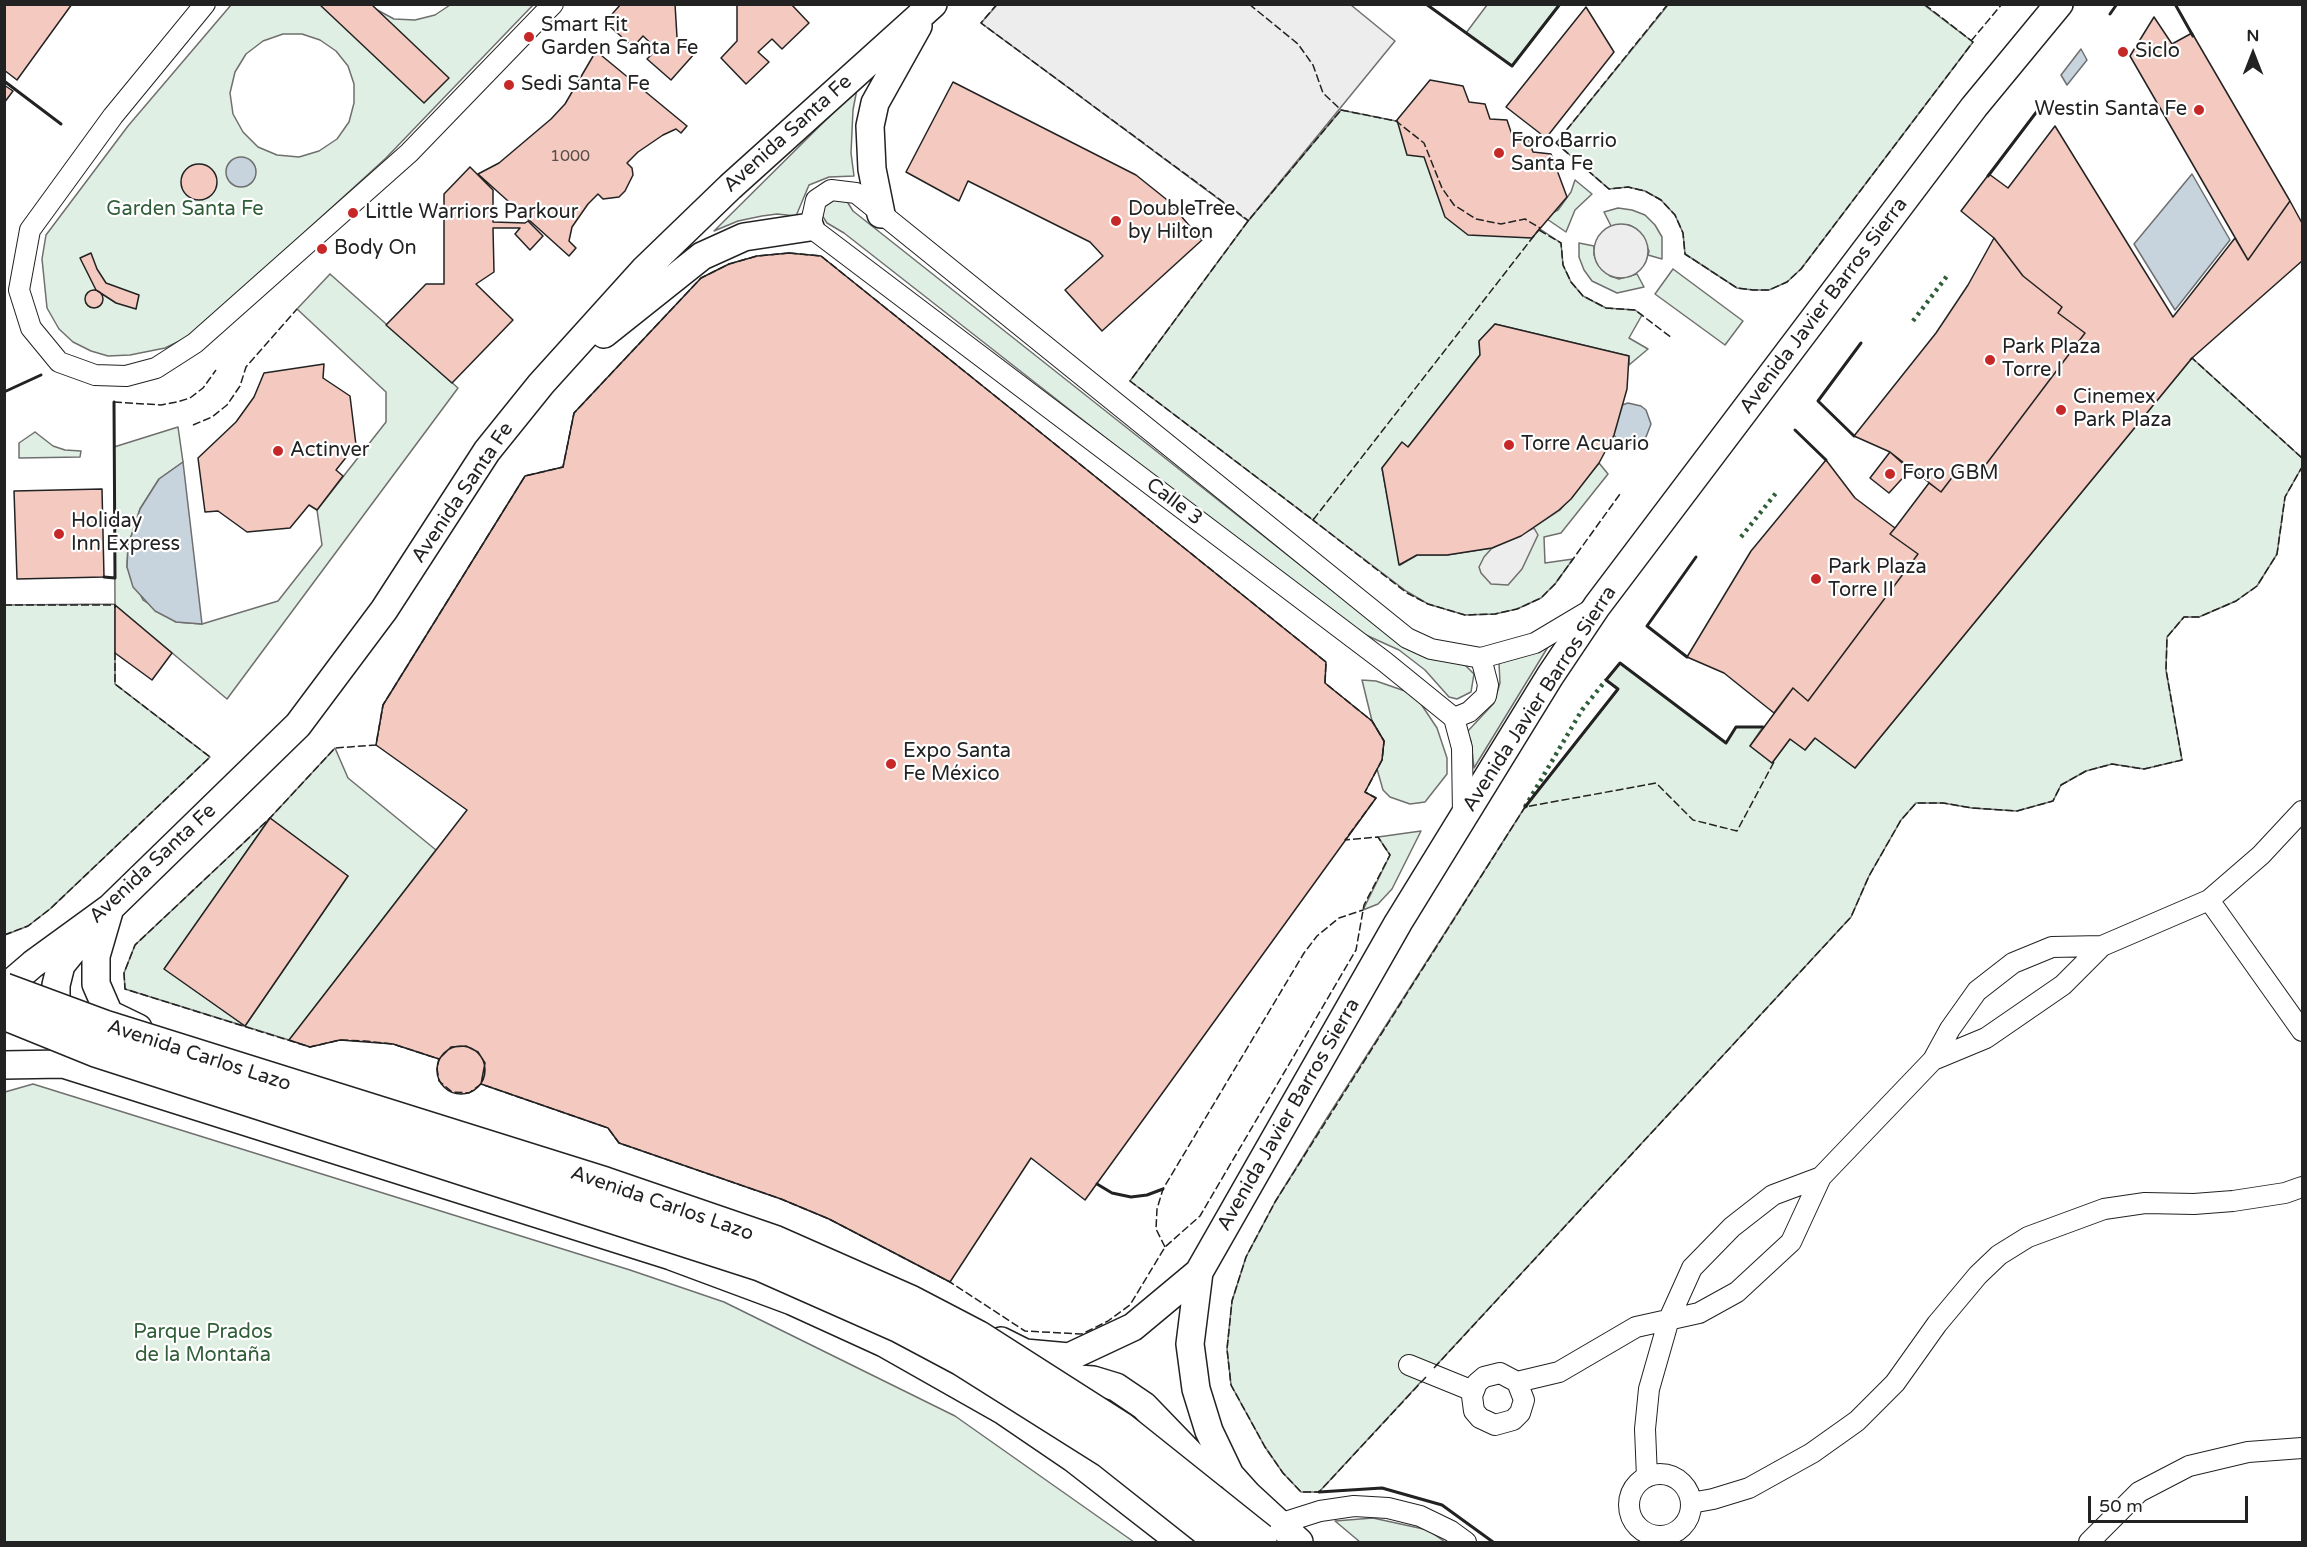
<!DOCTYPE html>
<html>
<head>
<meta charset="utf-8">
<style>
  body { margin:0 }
  #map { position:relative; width:2307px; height:1547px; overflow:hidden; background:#fff; font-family:"Varela Round",sans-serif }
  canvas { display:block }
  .frame { position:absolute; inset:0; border:6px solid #222; pointer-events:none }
  .north { position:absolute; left:2223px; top:24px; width:60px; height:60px; -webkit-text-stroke:4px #fff; paint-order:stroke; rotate:0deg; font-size:16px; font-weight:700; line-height:24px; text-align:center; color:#222 }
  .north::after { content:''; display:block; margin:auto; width:21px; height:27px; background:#222; clip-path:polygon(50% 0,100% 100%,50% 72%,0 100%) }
  .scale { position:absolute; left:2088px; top:1496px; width:160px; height:27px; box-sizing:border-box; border:3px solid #222; border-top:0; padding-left:8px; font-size:18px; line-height:21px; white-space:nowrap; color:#222; -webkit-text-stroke:4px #fff; paint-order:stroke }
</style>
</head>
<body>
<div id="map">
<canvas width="2307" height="1547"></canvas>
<div class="frame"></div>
<div class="north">N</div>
<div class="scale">50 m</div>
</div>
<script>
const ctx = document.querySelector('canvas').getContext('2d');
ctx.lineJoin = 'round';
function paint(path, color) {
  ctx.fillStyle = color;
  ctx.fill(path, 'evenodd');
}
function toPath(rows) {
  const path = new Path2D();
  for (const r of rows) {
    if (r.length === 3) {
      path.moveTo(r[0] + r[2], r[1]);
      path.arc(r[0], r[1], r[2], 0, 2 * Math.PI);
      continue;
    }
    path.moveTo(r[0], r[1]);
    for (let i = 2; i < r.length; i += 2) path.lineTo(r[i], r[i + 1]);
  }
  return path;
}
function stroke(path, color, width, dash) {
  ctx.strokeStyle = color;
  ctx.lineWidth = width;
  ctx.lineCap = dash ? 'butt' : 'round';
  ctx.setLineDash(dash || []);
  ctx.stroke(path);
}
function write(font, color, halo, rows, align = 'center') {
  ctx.font = font + ' "Varela Round",sans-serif';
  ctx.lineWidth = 4.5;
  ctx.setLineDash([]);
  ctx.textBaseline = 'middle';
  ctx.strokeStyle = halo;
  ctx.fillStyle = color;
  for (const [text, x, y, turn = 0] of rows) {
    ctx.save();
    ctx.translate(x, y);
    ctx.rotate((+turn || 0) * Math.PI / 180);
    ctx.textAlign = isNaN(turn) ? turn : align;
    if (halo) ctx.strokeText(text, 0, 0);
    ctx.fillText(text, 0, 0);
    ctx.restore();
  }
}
const green = toPath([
  [231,5,368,5,394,19,415,20,435,15,450,5,533,5,386,158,192,335,165,348,130,355,108,356,91,351,73,342,59,329,47,308,42,259,46,235,128,126,231,5],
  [283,34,302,34,320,40,336,51,348,66,354,84,354,103,349,122,337,139,319,151,299,157,277,155,258,147,243,132,233,114,230,93,235,72,246,54,263,41,283,34],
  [1487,5,1487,4,1560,5,1512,66,1466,33,1487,5],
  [1668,5,1924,5,1973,42,1801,269,1787,282,1769,290,1753,290,1737,288,1685,254,1683,233,1675,215,1661,200,1645,191,1628,187,1609,189,1556,143,1668,5],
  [857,89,853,110,851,153,854,176,829,177,809,185,796,216,777,214,762,216,738,221,714,231,857,89],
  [1341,110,1396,121,1525,219,1561,243,1563,265,1571,282,1583,296,1606,308,1635,310,1642,315,1629,338,1648,349,1629,365,1629,356,1495,324,1479,341,1480,355,1408,447,1402,443,1382,468,1400,565,1417,555,1447,555,1492,548,1521,536,1560,510,1599,463,1608,474,1561,533,1544,537,1545,563,1573,559,1555,584,1541,598,1517,609,1495,614,1465,615,1428,604,1406,591,1130,381,1248,221,1341,110],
  [1575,180,1592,194,1575,210,1566,232,1544,217,1558,210,1571,192,1575,180],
  [843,195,853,211,1381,629,1423,654,1465,665,1474,674,1471,692,1457,699,1449,697,1425,670,1399,650,1346,626,844,233,827,223,820,212,820,205,843,195],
  [1618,208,1632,210,1645,215,1655,225,1662,237,1662,259,1648,255,1649,251,1636,229,1629,225,1611,226,1604,212,1618,208],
  [1579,243,1594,246,1594,255,1610,276,1619,279,1637,274,1644,287,1617,293,1592,281,1584,270,1579,257,1579,243],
  [1673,269,1743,321,1725,345,1655,294,1673,269],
  [330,274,458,388,227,699,115,605,115,684,210,757,50,909,28,926,5,935,5,605,115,604,114,447,178,427,183,462,159,479,140,509,128,546,127,567,143,600,176,622,202,624,278,601,322,545,317,510,386,422,386,392,297,309,330,274],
  [2192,358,2302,458,2302,467,2285,497,2277,554,2257,586,2236,601,2199,617,2184,617,2167,637,2166,670,2182,760,2144,769,2112,764,2086,771,2061,785,2053,801,2017,811,1972,808,1943,803,1916,803,1901,820,1869,876,1851,917,1319,1492,1301,1492,1283,1473,1265,1447,1231,1385,1227,1349,1232,1301,1246,1257,1275,1202,1325,1121,1525,807,1618,690,1606,680,1620,663,1726,743,1736,727,1763,727,1750,746,1772,763,1790,739,1805,750,1815,738,1855,768,2192,358],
  [35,432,53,446,65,450,81,451,80,457,19,458,19,443,35,432],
  [1551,642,1474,768,1471,741,1467,732,1494,703,1500,683,1499,663,1528,655,1551,642],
  [1362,680,1376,681,1405,691,1419,701,1437,728,1447,758,1447,774,1425,802,1410,804,1390,797,1383,790,1377,769,1382,760,1384,741,1372,721,1362,680],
  [335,748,348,778,436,850,294,1034,289,1040,125,989,124,973,135,945,270,818,335,748],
  [270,818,348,876,245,1026,165,969,270,818],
  [1421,831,1392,889,1378,904,1363,910,1390,855,1378,837,1421,831],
  [33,1084,630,1270,724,1302,955,1416,1134,1542,5,1542,5,1092,33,1084],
  [1373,1518,1428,1530,1445,1542,1360,1542,1335,1521,1373,1518]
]);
const parking = toPath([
  [1351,5,1395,41,1248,221,981,23,997,5,1351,5],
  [1621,251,27],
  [1534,528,1538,535,1522,569,1508,585,1491,584,1481,573,1479,567,1484,557,1492,548,1534,528]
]);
const water = toPath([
  [2081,49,2087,60,2067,85,2061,75,2081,49],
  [241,172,15],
  [2192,174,2230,240,2175,310,2134,244,2192,174],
  [1628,403,1641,406,1646,410,1651,424,1646,437,1634,444,1620,442,1611,432,1622,405,1628,403],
  [183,462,202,624,176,622,155,611,133,587,127,567,128,546,140,509,159,479,183,462]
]);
const building = toPath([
  [4,4,72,4,17,80,4,70,4,4],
  [319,4,371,4,449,78,424,103,319,4],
  [621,4,675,4,677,37,695,53,671,80,647,59,657,49,643,36,633,47,605,22,621,4],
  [737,4,791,4,809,23,782,49,772,39,758,52,769,62,746,84,721,58,737,41,737,4],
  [1586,7,1614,52,1546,138,1506,107,1586,7],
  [2154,17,2172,44,2192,33,2290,201,2248,260,2130,56,2154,17],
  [596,51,687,126,681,133,676,129,663,135,638,152,627,163,632,168,633,175,625,191,619,197,603,199,598,194,588,204,572,227,569,241,576,248,569,256,478,174,499,163,551,119,565,104,596,51],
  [1430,80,1463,86,1469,102,1485,104,1490,119,1507,120,1512,135,1528,137,1533,152,1551,154,1567,197,1532,238,1468,235,1445,217,1424,157,1407,155,1397,120,1430,80],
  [953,82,1136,175,1166,199,1202,240,1102,331,1065,290,1103,256,1090,242,968,181,959,201,906,172,953,82],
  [4,85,13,91,4,103,4,85],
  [2055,126,2173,317,2235,238,2248,260,2290,201,2302,223,2302,261,2192,358,1855,768,1815,738,1805,750,1790,739,1772,763,1750,746,1793,688,1808,701,1918,554,1890,534,1895,528,1929,483,1941,492,1960,467,1975,479,2085,333,2058,313,2062,307,2023,276,1994,238,1961,211,1989,174,2008,188,2055,126],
  [199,182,18],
  [470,167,493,190,493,222,525,223,528,221,543,236,530,250,515,234,520,228,493,228,494,272,476,284,513,320,452,383,386,325,426,284,444,284,444,194,470,167],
  [1994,238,2023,276,2062,307,2058,313,2085,333,1975,479,1960,467,1941,492,1890,452,1854,436,1936,333,1968,285,1994,238],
  [91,253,97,269,106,283,139,295,136,309,116,303,96,290,80,258,91,253],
  [789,253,821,256,1326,662,1325,683,1372,721,1384,741,1382,760,1365,792,1376,798,1085,1200,1031,1158,950,1282,829,1219,781,1199,619,1143,608,1128,481,1084,485,1063,478,1052,466,1046,451,1047,439,1059,393,1044,340,1040,310,1047,289,1040,467,810,376,745,383,705,525,476,563,467,574,413,701,278,729,264,757,256,789,253],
  [94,299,9],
  [1495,324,1629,356,1627,389,1614,435,1599,463,1571,499,1559,510,1521,536,1492,548,1447,555,1417,555,1399,565,1382,468,1402,442,1408,447,1480,355,1479,341,1495,324],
  [324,364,323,378,350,396,356,445,336,470,343,476,317,510,309,505,290,528,247,532,218,511,205,512,198,458,236,422,254,397,264,373,324,364],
  [1890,452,1910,470,1889,493,1870,478,1890,452],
  [1826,460,1855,498,1895,528,1890,534,1918,554,1808,701,1793,688,1774,713,1724,673,1687,657,1751,551,1826,460],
  [102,489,104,577,17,579,14,491,102,489],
  [115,605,172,653,152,680,115,653,115,605],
  [270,818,348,876,245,1026,164,969,270,818],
  [461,1070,24]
]);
const street = toPath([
  [205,4,113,116,30,230,19,290,31,328,59,362,95,375,126,376,156,368,195,343,409,153,553,4],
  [1454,718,1469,712,1486,696,1488,685,1481,658],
  [1463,815,1462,748,1454,718,1385,662,810,227,816,200,831,190,856,193,1407,638,1431,649,1481,658,1535,643,1592,609],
  [2209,900,2302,1031],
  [1933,1060,1986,1038,2063,985,2102,946,2209,900,2261,855,2302,811],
  [1409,1365,1473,1391],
  [1517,1382,1524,1400,1520,1413,1513,1420,1495,1425,1480,1418,1474,1411,1472,1396,1477,1383,1484,1377,1500,1373,1517,1382,1559,1372,1636,1327,1699,1313,1737,1292,1791,1242,1821,1177,1933,1060,1950,1029,1977,991,2013,963,2052,947,2102,946],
  [1660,1505,31],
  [1647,1477,1645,1429,1649,1389,1669,1319,1692,1268,1732,1227,1773,1195,1821,1177],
  [1691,1503,1713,1499,1749,1488,1812,1453,1857,1421,1895,1383,1937,1324,1978,1275,1999,1255,2028,1237,2104,1209,2145,1203,2194,1204,2233,1201,2285,1193,2302,1187],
  [1279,1524,1320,1511,1354,1506,1388,1508,1420,1516,1451,1531,1466,1542],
  [2089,1542,2139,1492,2189,1466,2248,1452,2302,1448]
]);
const secondary = toPath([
  [881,214,872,169,870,126,875,103,918,26],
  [604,334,702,256,744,237,810,227],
  [110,908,96,956,96,984,109,1014,138,1028],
  [4,989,33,964,110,908,298,725,384,610,487,451,541,384,644,270,730,187,933,4],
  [66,1027,56,1002,56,985,61,965,83,938],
  [4,1065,63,1064,671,1256,792,1301,884,1343,1004,1411,1073,1458,1181,1542],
  [1199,1272,1190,1344,1196,1389,1209,1431,1230,1475,1248,1495,1299,1542],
  [1001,1341,1025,1353,1069,1357,1133,1327,1199,1272,1398,923,1550,676,1597,606,1974,107,2059,4],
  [1038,1386,1062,1378,1093,1380,1116,1387,1144,1406,1200,1464,1230,1475]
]);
const highwayBridge = toPath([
  [4,990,104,1027,605,1184,774,1242,910,1302,977,1337,1121,1429,1260,1540],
  [12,1016,96,1050,760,1264,900,1326,962,1359,1108,1451,1223,1542]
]);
const hedge = toPath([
  [1913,321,1947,276],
  [1741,537,1776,493],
  [1525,807,1582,710,1606,680]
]);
const fence = toPath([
  [997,4,981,23,1249,221],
  [1249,4,1298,44,1313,65,1323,93,1341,110],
  [1668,4,1556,143,1609,189,1628,187,1645,191,1661,200,1675,215,1683,233,1685,254,1737,288,1753,290,1769,290,1787,282,1801,269,1973,42,1924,4],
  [1971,41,2002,4],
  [1341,110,1396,121,1424,143,1442,188,1454,205,1476,219,1501,224,1525,219,1540,228,1313,520,1130,381,1248,221,1341,110],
  [1539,230,1561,243,1563,265,1571,282,1583,296,1606,308,1635,310,1672,338],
  [789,253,821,256,1326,662,1325,683,1372,721,1384,741,1382,760,1365,792,1376,798,1345,840,1378,837,1390,855,1364,905,1356,950,1200,1216,1165,1247,1130,1305,1108,1321,1082,1334,1025,1331,950,1282,829,1219,781,1199,619,1143,608,1128,481,1084,469,1093,452,1092,439,1081,437,1068,439,1059,393,1044,365,1041,340,1040,310,1047,125,989,124,973,135,945,270,818,335,748,376,745,383,705,525,476,563,467,574,413,701,278,729,264,757,256,789,253],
  [2190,360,2192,358,2302,458],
  [114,402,161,405,177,402,190,398,203,388,216,370],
  [193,425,212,417,227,405,240,386,246,367,297,309],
  [1314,518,1313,520,1407,593,1428,604,1465,615,1495,614,1517,609,1541,598,1555,584,1620,494],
  [4,605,115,605,115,608],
  [4,935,28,926,50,909,210,757,115,684,115,650],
  [1165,1247,1156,1229,1157,1209,1163,1189,1304,953,1317,936,1339,918,1363,910],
  [1434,1368,1851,917,1869,876,1901,820,1916,803,1943,803,1972,808,2017,811,2053,801,2061,785,2086,771,2112,764,2144,769,2182,760,2166,670,2167,637,2184,617,2199,617,2236,601,2257,586,2277,554,2285,497,2302,467],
  [1426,1377,1319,1492,1301,1492,1283,1473,1265,1447,1231,1385,1227,1349,1232,1301,1246,1257,1275,1202,1525,807,1656,783,1693,820,1737,831,1775,760]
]);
const wall = toPath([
  [1426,4,1512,66,1560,4],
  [2175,4,2193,36],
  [2110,14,2117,4],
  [4,81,61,124],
  [1988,176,2041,106],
  [4,392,41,375],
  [1795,430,1826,460],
  [1854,436,1818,401,1861,343],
  [104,577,115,578,114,402],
  [1687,657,1647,626,1696,557],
  [1525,807,1618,689,1606,680,1620,663,1726,743,1736,727,1763,727],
  [1097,1184,1112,1193,1131,1197,1147,1195,1163,1189],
  [1319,1492,1382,1488,1442,1505,1493,1542]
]);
const markers = [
  [529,37,6,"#c62828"],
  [2123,52,6,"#c62828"],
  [509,85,6,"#c62828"],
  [2199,110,6,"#c62828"],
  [1499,153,6,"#c62828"],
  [353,213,6,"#c62828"],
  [1116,221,6,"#c62828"],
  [322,249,6,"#c62828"],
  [1990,360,6,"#c62828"],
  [2061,410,6,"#c62828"],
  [1509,445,6,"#c62828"],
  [278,451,6,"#c62828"],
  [1890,474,6,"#c62828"],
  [59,534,6,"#c62828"],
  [1816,579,6,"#c62828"],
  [891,764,6,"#c62828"]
];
const numberNames = [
  ["1000",570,157]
];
const poiNames = [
  ["Smart Fit",541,26],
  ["Garden Santa Fe",541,49],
  ["Siclo",2135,52],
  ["Sedi Santa Fe",521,85],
  ["Westin Santa Fe",2187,110,"right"],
  ["Foro Barrio",1511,142],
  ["Santa Fe",1511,165],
  ["DoubleTree",1128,210],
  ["by Hilton",1128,233],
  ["Little Warriors Parkour",365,213],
  ["Body On",334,249],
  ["Park Plaza",2002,348],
  ["Torre I",2002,371],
  ["Cinemex",2073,398],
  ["Park Plaza",2073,421],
  ["Torre Acuario",1521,445],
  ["Actinver",290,451],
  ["Foro GBM",1902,474],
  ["Holiday",71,522],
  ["Inn Express",71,545],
  ["Park Plaza",1828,568],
  ["Torre II",1828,591],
  ["Expo Santa",903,752],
  ["Fe México",903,775]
];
const streetNames = [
  ["Avenida Santa Fe",788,134,-42],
  ["Avenida Javier Barros Sierra",1824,306,-53],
  ["Avenida Santa Fe",463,493,-56],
  ["Calle 3",1174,502,37],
  ["Avenida Javier Barros Sierra",1540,699,-57],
  ["Avenida Santa Fe",153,864,-43],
  ["Avenida Carlos Lazo",199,1056,18],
  ["Avenida Javier Barros Sierra",1289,1115,-60],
  ["Avenida Carlos Lazo",662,1204,19]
];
const parkNames = [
  ["Garden Santa Fe",185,210],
  ["Parque Prados",203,1333],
  ["de la Montaña",203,1356]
];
paint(green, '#e0efe3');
stroke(green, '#6f6f6f', 1.5);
paint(parking, '#ededed');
stroke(parking, '#6f6f6f', 1.5);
paint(water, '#c7d3dd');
stroke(water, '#6f6f6f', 1.5);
paint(building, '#f3c9c0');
stroke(building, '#222', 1.5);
stroke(street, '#222', 22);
stroke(secondary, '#222', 30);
stroke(street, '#fff', 20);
stroke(secondary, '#fff', 27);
stroke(highwayBridge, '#222', 36, []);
stroke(highwayBridge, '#fff', 33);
stroke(hedge, '#2f5e38', 4.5, [3, 4.5]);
stroke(fence, '#222', 1.5, [8, 3]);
stroke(wall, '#222', 3);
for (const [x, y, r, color] of markers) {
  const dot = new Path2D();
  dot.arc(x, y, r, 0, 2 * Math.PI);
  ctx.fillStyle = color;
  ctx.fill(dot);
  stroke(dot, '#fff', 2);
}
write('16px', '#564c4a', null, numberNames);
write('20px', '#222', '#fff', poiNames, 'left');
write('20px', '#222', '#fff', streetNames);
write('20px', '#2f5e38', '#fff', parkNames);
</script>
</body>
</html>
